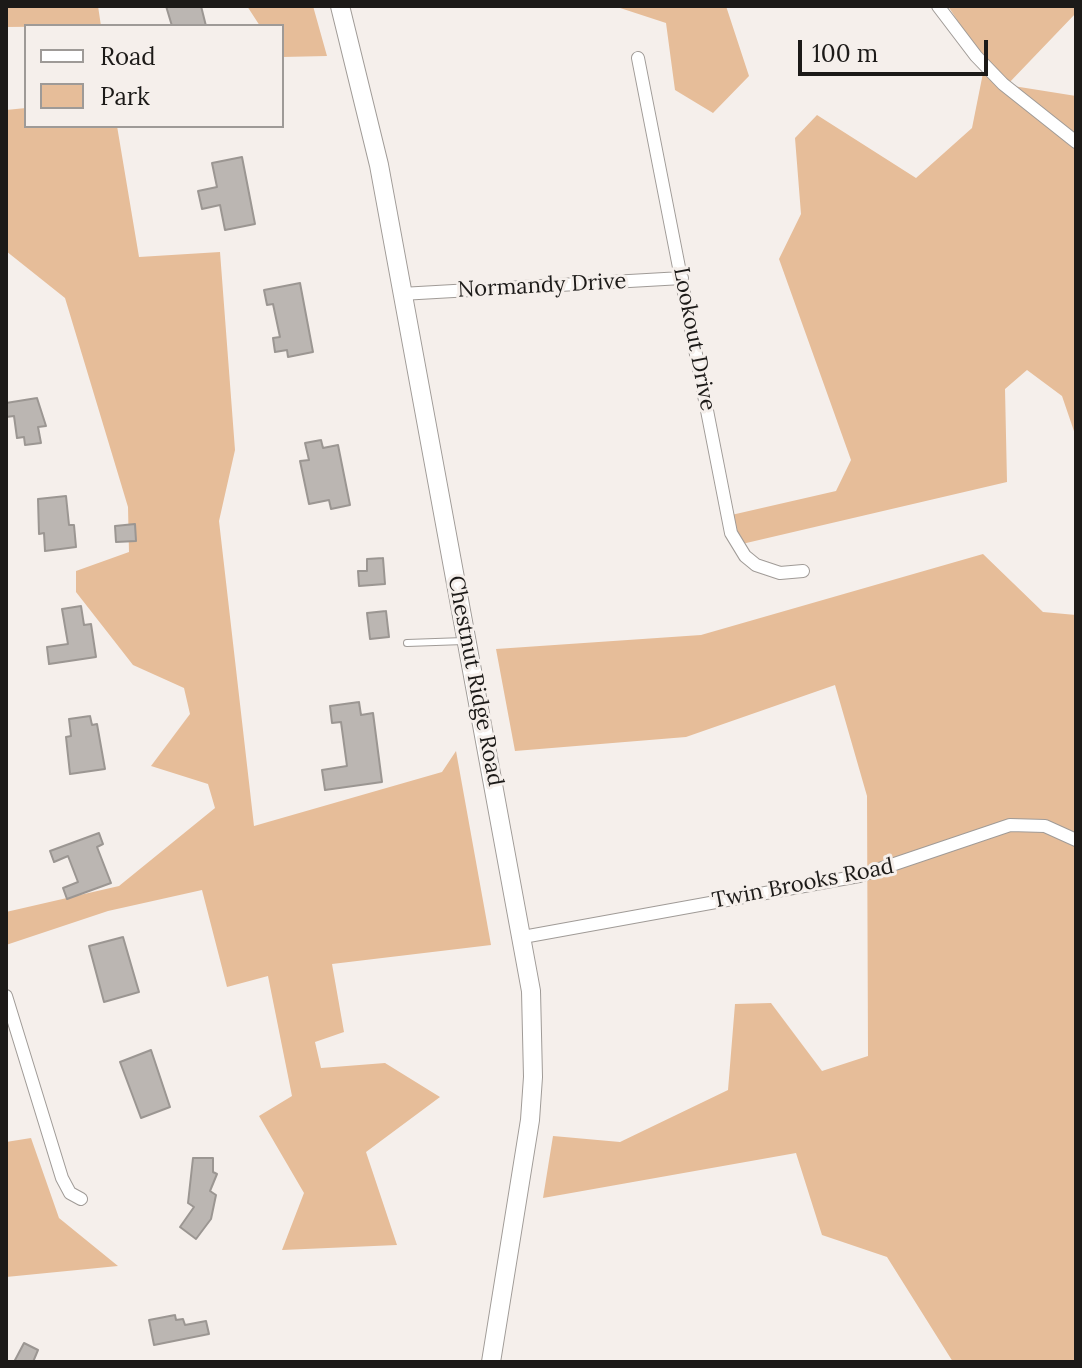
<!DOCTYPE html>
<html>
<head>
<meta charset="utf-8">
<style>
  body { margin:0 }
  #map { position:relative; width:1082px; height:1368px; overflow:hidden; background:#f5efeb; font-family:Lora,serif }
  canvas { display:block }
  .frame { position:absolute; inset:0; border:8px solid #1c1a18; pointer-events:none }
  .legend { position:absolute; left:24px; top:24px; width:260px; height:104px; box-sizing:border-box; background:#f5efeb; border:2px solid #9e9a97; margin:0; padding:10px 14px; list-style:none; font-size:24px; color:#1c1a18 }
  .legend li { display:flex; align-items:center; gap:16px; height:40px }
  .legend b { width:40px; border:2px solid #9e9a97 }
  .scale { position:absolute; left:798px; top:40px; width:190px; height:36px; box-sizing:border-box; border:4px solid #1c1a18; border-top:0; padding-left:10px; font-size:24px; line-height:28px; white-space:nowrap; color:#1c1a18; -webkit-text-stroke:6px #f5efeb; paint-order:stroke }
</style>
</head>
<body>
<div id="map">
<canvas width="1082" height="1368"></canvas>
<div class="frame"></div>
<ul class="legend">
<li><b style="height:10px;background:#fff"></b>Road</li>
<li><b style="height:22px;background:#e6bd99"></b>Park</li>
</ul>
<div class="scale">100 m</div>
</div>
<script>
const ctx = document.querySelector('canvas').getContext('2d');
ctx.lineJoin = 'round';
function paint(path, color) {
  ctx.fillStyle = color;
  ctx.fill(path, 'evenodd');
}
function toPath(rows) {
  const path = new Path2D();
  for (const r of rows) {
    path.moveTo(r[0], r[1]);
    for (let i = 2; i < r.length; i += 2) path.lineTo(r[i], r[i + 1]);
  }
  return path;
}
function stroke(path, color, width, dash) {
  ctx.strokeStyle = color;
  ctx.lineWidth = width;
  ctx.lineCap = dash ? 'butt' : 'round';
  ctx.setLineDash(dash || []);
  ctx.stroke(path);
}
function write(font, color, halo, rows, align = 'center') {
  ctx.font = font + ' Lora,serif';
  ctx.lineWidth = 6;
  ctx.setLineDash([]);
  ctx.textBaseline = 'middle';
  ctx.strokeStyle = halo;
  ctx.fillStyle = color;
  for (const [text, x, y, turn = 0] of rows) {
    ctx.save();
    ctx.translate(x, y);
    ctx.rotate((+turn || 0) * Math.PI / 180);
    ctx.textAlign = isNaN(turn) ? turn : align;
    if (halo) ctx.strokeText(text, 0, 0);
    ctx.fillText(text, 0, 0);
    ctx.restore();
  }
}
const green = toPath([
  [6,6,98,6,101,26,6,27],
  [247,6,313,6,327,56,282,57,282,26,260,26],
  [614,6,726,6,749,76,713,113,675,90,666,23],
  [948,6,1076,6,1076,13,1007,85,1076,96,1076,437,1062,396,1027,370,1005,389,1007,482,742,544,727,516,836,491,851,460,779,259,801,214,795,138,817,115,916,178,972,128,985,63],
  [26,108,26,126,117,126,139,257,220,252,235,450,219,521,254,826,442,772,456,751,491,945,332,964,344,1032,315,1042,321,1068,385,1063,440,1097,366,1152,397,1245,282,1250,304,1193,259,1116,292,1096,268,976,227,987,202,890,108,911,6,945,6,912,119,886,215,808,208,784,151,766,190,714,184,688,133,665,76,592,76,571,129,552,128,507,65,298,6,251,6,110],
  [983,554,1043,612,1076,615,1076,1362,953,1362,887,1257,822,1235,796,1153,543,1198,553,1136,620,1142,728,1090,735,1004,771,1003,822,1071,868,1056,867,796,835,685,686,737,515,751,496,649,701,635],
  [31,1138,59,1218,118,1266,6,1277,6,1142]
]);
const building = toPath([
  [166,6,201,6,206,26,172,26,166,6],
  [242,157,255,224,225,230,220,205,202,209,198,191,217,187,212,163,242,157],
  [300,283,313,352,288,357,287,350,275,352,273,338,280,337,273,304,267,305,264,290,300,283],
  [37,398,46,426,38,427,41,443,25,445,24,437,17,438,14,416,6,417,6,403,37,398],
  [321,440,323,448,338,445,350,505,331,509,329,500,309,504,300,461,309,460,305,443,321,440],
  [66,496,69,525,74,525,76,547,45,551,44,533,39,534,38,499,66,496],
  [135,524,136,541,116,542,115,526,135,524],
  [383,558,385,584,359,586,358,571,367,571,367,559,383,558],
  [81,606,84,625,91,624,96,657,49,664,47,647,68,644,62,609,81,606],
  [386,611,389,637,370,639,367,613,386,611],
  [359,702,361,715,373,713,382,782,325,790,322,770,347,766,341,722,332,723,330,706,359,702],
  [90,716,92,725,97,724,105,769,70,774,66,737,71,736,69,719,90,716],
  [99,833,103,844,97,847,111,883,67,899,63,888,78,882,68,856,54,862,50,851,99,833],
  [123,937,139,992,104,1002,89,946,123,937],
  [151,1050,170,1107,141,1118,120,1062,151,1050],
  [193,1158,213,1158,213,1172,217,1174,210,1191,216,1195,211,1219,196,1239,180,1227,194,1207,188,1203,193,1158],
  [175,1315,176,1320,183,1319,185,1325,206,1321,209,1334,154,1345,149,1320,175,1315],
  [24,1343,38,1350,33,1362,14,1362,24,1343]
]);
const service = toPath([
  [407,643,464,641]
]);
const minor = toPath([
  [938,6,976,56,1003,84,1076,142],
  [638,58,731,533,745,556,756,565,780,573,803,571],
  [401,294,682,278],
  [523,937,859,876,1010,825,1045,826,1076,840],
  [6,996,62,1178,70,1193,81,1199]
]);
const secondary = toPath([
  [340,6,379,165,531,991,533,1077,530,1120,491,1362]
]);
const streetNames = [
  ["Normandy Drive",542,286,-3],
  ["Lookout Drive",694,339,79],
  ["Chestnut Ridge Road",475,681,79],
  ["Twin Brooks Road",803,884,-11]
];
paint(green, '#e6bd99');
paint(building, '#bbb6b2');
stroke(building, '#9b9692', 2);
stroke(service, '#a09b97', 8);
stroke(minor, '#a09b97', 14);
stroke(secondary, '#a09b97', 20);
stroke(service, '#fff', 6);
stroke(minor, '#fff', 12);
stroke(secondary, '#fff', 18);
write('22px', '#1c1a18', '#f5efeb', streetNames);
</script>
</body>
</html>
